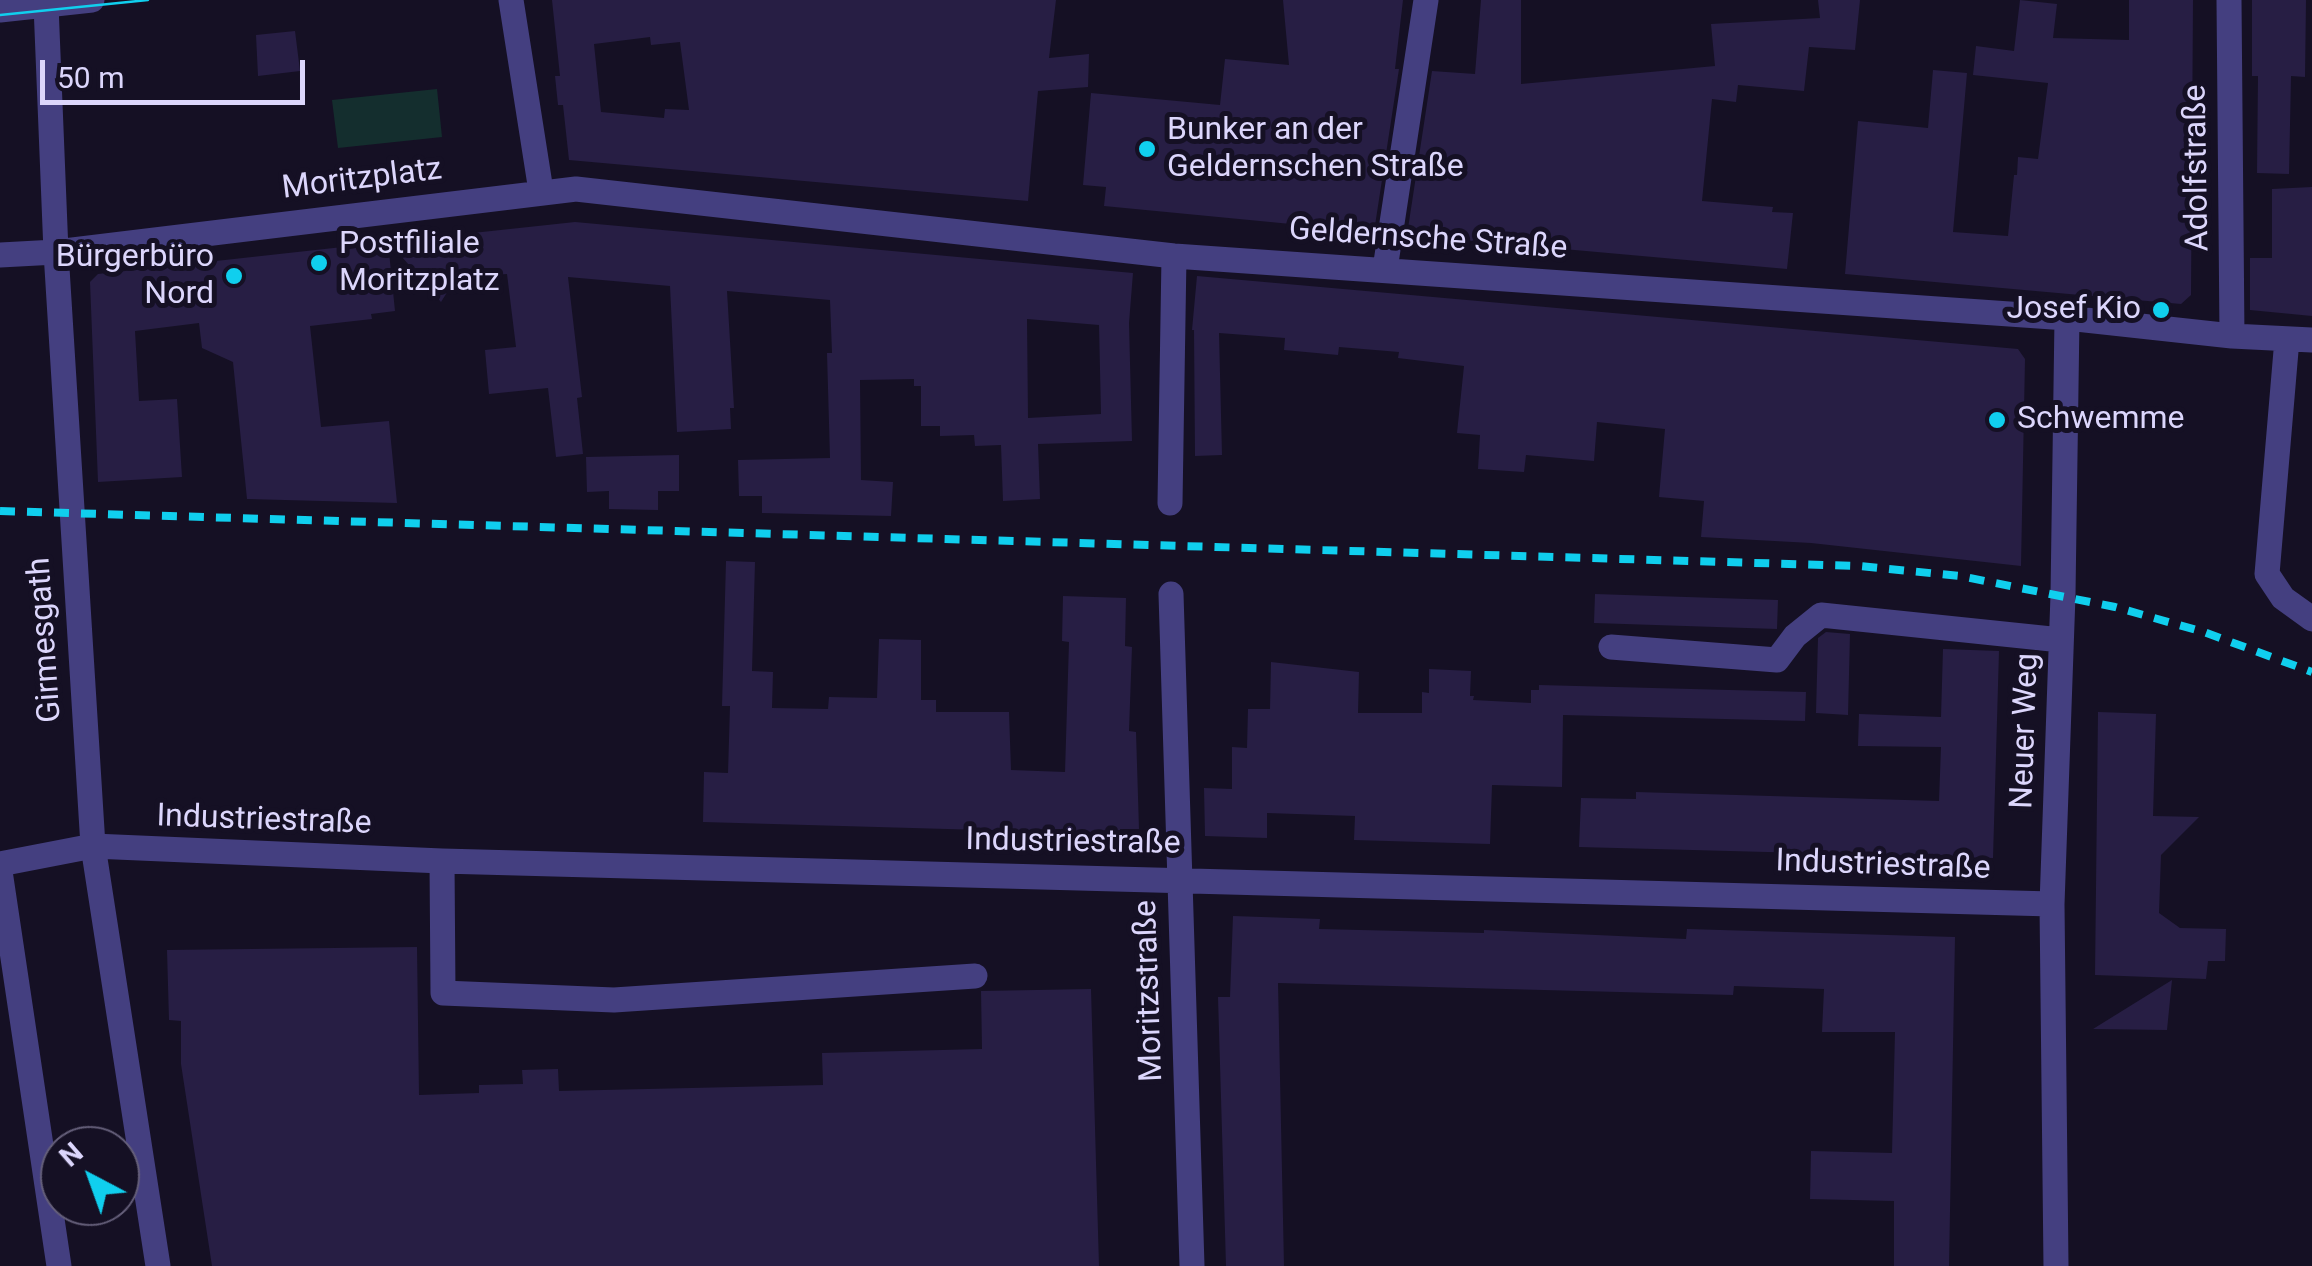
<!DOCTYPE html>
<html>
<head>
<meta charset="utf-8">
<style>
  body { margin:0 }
  #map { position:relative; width:2312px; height:1266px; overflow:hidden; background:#151024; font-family:Roboto,sans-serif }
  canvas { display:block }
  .north { position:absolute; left:40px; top:1126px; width:100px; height:100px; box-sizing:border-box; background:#151024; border:2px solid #655f7a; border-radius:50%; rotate:319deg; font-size:28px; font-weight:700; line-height:40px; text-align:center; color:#dcd6fc }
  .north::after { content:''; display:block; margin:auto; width:35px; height:45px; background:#10cfee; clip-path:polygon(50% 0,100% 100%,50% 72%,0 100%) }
  .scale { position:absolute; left:40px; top:60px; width:265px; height:45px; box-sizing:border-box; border:5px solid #dcd6fc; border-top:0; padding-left:12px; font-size:30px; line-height:35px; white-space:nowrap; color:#dcd6fc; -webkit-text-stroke:8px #151024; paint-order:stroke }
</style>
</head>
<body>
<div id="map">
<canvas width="2312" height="1266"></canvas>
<div class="north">N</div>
<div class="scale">50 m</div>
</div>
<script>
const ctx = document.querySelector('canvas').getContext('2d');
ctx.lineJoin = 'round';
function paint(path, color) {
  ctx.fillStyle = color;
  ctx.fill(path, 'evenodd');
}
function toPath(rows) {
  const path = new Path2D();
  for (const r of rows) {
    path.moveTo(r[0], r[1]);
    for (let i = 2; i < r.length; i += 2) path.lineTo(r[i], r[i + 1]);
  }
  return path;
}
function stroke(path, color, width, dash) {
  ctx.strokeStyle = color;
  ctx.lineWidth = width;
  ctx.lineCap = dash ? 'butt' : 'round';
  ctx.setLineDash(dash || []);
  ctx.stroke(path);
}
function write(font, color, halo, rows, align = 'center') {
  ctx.font = font + ' Roboto,sans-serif';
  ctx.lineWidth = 10;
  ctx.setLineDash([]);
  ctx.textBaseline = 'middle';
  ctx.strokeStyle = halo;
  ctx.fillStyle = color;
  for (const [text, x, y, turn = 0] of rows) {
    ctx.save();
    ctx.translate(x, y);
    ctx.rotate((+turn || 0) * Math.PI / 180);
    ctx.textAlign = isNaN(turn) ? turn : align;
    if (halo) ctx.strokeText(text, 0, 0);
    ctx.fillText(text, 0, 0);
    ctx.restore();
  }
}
const green = toPath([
  [437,89,442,137,338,148,332,100]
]);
const building = toPath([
  [552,0,1056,0,1049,58,1089,54,1088,87,1038,91,1028,201,569,160,563,105,558,105,555,76,560,76],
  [650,37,651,45,680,42,689,110,665,109,664,118,601,112,594,44],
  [1283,0,1403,0,1395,69,1399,69,1374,232,1104,206,1106,187,1083,185,1091,93,1220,105,1225,59,1289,65],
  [1481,0,1521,0,1521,84,1715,66,1711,24,1820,18,1818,0,1860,0,1855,50,1809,47,1804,91,1738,85,1736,102,1712,99,1702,201,1773,207,1772,212,1793,213,1787,269,1407,235,1432,71,1475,74],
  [2020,0,2057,4,2053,38,2129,40,2129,0,2193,0,2191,295,2181,304,1845,274,1858,121,1928,128,1933,70,1967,73,1953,232,2008,236,2014,175,2017,175,2018,157,2038,159,2048,83,1973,75,1976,46,2014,51],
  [2252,0,2306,0,2305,77,2291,76,2289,174,2257,173,2258,76,2252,76],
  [295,31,300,71,258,76,256,35],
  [2312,187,2312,316,2250,310,2250,258,2272,258,2272,189],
  [575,222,1133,273,1129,323,1132,441,1038,444,1040,499,1003,501,1001,445,975,446,974,435,940,436,940,426,921,426,921,386,914,386,914,379,860,380,861,480,893,482,891,516,762,513,762,496,739,496,738,460,830,458,827,353,832,353,830,300,727,291,734,408,730,408,731,429,677,432,670,286,568,277,582,397,577,398,583,454,556,457,548,388,489,394,485,350,516,347,507,274,456,278,441,302,389,242],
  [1027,319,1099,325,1101,414,1028,418],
  [388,242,395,311,371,314,372,319,310,326,321,427,389,421,397,503,247,499,233,362,202,348,199,323,135,331,139,401,177,399,182,477,98,482,90,282,98,274],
  [1197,276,2018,349,2025,359,2021,566,1811,543,1701,537,1704,501,1659,497,1665,429,1597,422,1594,461,1526,455,1524,472,1478,469,1480,435,1457,433,1464,366,1398,358,1399,352,1339,347,1338,355,1284,350,1285,338,1219,333,1222,455,1195,456,1194,330,1192,330],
  [679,455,679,491,658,491,658,510,609,509,609,491,587,492,586,457],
  [726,561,755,562,752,671,773,672,772,708,828,709,829,697,877,698,879,639,921,640,921,700,936,700,936,712,1009,712,1011,770,1065,772,1069,642,1062,641,1063,596,1126,598,1125,646,1132,647,1129,731,1136,732,1139,829,1120,829,1121,834,703,822,704,772,728,773,730,706,722,706],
  [1595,594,1778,600,1777,629,1594,623],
  [1826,632,1850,634,1848,715,1816,713,1818,638],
  [1943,649,1999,651,1993,858,1579,847,1581,798,1636,799,1636,792,1939,801,1941,747,1858,746,1859,714,1941,717],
  [1271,662,1359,672,1358,713,1422,713,1422,692,1429,693,1429,669,1471,671,1470,696,1474,696,1473,700,1531,703,1531,690,1539,690,1539,685,1806,692,1805,721,1563,715,1562,787,1492,785,1490,844,1354,840,1355,816,1267,813,1267,838,1205,836,1204,788,1232,789,1232,747,1247,748,1248,709,1270,709],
  [2098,712,2156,714,2153,816,2199,817,2161,855,2159,913,2180,928,2226,929,2225,961,2208,961,2206,979,2095,975],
  [1233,916,1320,919,1319,929,1484,933,1484,930,1686,939,1687,929,1955,937,1949,1266,1894,1266,1894,1201,1810,1199,1811,1151,1892,1153,1895,1032,1822,1032,1824,989,1734,986,1733,995,1278,983,1284,1266,1226,1266,1218,997,1230,997],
  [417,947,419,1095,479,1093,479,1085,523,1084,522,1070,558,1069,559,1091,823,1085,822,1053,982,1049,981,991,1091,989,1099,1266,212,1266,181,1064,181,1021,169,1020,167,950],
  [2172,980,2167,1030,2093,1029]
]);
const minor = toPath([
  [511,0,541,191],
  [2229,0,2232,336],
  [46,5,56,252,93,846,158,1266],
  [0,10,92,0],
  [0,255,56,252,576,189,1174,256,2067,318,2232,336,2312,340],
  [1385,269,1426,0],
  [2287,339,2267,574,2283,598,2312,619],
  [1170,503,1174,256],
  [1171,594,1192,1266],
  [1611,647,1777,660,1795,636,1821,615,2061,640],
  [442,861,443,993,614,1000,975,976],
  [0,864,93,846,442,861,2052,904],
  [0,871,59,1266],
  [2056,1266,2052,904,2063,595,2067,318]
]);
const tram = toPath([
  [0,15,148,0]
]);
const rail = toPath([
  [0,511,1859,566,1960,576,2115,607,2204,632,2312,672]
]);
const markers = [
  [1147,149,10,"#10cfee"],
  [319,263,10,"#10cfee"],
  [234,276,10,"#10cfee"],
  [2161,310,10,"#10cfee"],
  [1997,420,10,"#10cfee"]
];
const poiNames = [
  ["Bunker an der",1167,131],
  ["Geldernschen Straße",1167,168],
  ["Postfiliale",339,245],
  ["Moritzplatz",339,282],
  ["Bürgerbüro",214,258,"right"],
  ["Nord",214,295,"right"],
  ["Josef Kio",2141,310,"right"],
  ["Schwemme",2017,420]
];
const streetNames = [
  ["Adolfstraße",2198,168,-91],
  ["Moritzplatz",362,180,-7],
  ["Geldernsche Straße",1428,240,4],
  ["Girmesgath",46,640,-94],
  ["Neuer Weg",2026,731,-88],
  ["Industriestraße",264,821,2],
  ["Industriestraße",1073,843,1],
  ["Industriestraße",1883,866,2],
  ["Moritzstraße",1150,991,-92]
];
paint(green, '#142e2e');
paint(building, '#271e44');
stroke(minor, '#443f80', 25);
stroke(tram, '#10cfee', 2.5);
stroke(rail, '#10cfee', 8, [15, 12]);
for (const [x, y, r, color] of markers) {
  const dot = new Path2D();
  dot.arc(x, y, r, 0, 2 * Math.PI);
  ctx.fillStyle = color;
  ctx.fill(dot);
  stroke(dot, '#151024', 4);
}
write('32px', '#dcd6fc', '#151024', poiNames, 'left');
write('32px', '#dcd6fc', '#151024', streetNames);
</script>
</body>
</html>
